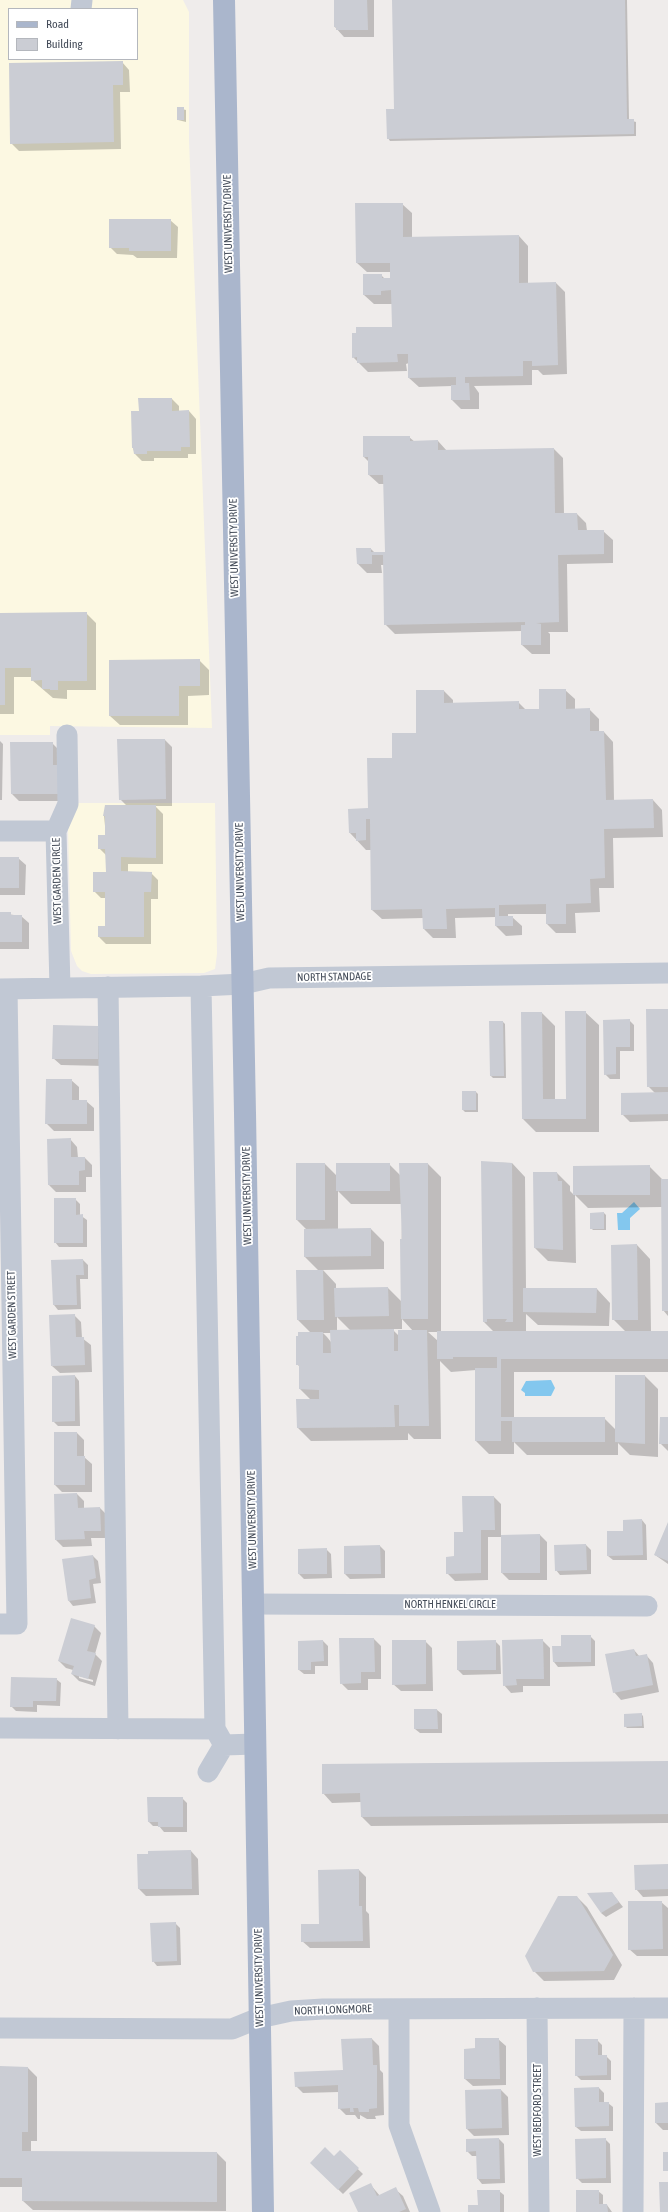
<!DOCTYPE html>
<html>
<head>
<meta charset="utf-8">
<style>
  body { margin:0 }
  #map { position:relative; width:668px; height:2212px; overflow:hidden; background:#efeceb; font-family:"Asap Condensed",sans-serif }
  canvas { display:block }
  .legend { position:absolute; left:8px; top:8px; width:130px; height:52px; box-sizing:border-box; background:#fff; border:1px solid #b4b7bd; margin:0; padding:5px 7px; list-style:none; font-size:12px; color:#444c59 }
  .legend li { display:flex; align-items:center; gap:8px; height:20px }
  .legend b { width:20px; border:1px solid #b4b7bd }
</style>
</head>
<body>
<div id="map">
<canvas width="668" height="2212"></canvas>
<ul class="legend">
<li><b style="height:5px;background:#aab6cc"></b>Road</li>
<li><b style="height:11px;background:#cbcdd4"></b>Building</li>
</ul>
</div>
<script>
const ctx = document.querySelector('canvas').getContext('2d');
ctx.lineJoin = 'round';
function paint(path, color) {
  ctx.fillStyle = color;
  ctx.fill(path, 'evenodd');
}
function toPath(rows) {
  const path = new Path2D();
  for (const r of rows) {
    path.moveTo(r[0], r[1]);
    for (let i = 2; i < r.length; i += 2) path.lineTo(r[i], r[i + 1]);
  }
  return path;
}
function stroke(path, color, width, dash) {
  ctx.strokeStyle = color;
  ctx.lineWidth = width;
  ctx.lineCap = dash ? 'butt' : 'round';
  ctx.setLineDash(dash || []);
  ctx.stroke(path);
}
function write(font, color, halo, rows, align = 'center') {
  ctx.font = font + ' "Asap Condensed",sans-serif';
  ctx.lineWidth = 3.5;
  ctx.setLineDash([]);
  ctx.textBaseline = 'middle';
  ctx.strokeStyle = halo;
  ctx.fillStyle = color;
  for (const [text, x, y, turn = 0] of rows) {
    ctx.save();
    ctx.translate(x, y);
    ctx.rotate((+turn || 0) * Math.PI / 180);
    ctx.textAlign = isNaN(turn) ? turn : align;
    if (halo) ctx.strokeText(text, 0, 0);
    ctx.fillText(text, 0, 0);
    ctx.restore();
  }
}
const commercial = toPath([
  [0,0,183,0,189,12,189,140,212,728,50,726,50,735,0,735],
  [9,9,137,9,137,59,9,59],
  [75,803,215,803,217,954,215,969,204,973,91,974,82,971,77,966,71,951,68,830]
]);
const water = toPath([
  [634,1202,640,1209,630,1218,630,1230,618,1230,617,1213,622,1213],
  [551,1380,555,1388,551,1396,525,1396,525,1393,521,1390,526,1381]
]);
const shadow = toPath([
  [335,0,374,0,374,37,344,37,335,27],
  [393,0,627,0,629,120,636,122,636,136,390,141,388,138,395,110],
  [122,62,129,70,130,92,120,92,121,149,19,151,11,143],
  [178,108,186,110,186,122,178,120],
  [402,204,412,213,412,238,519,236,528,246,528,283,556,283,565,292,567,374,543,375,538,370,532,370,532,385,474,386,479,393,479,409,461,409,452,400,452,386,419,387,409,378,409,363,406,364,407,371,368,372,353,357,393,328,392,304,374,304,364,295,381,275,385,279,391,279,391,272,367,272,357,263],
  [170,220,178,227,177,258,137,258,133,255,117,254,110,247],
  [172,399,179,406,179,412,189,411,196,419,196,454,188,454,188,458,154,458,154,461,142,461,135,454,133,448,140,412],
  [409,437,415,442,438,441,447,451,554,449,563,458,564,514,577,514,586,523,587,531,603,531,613,540,613,563,567,564,568,632,548,632,550,634,550,654,532,654,522,645,522,631,395,634,385,624,384,565,381,565,382,573,367,573,358,564,371,549,375,553,386,553,385,484,379,484,369,475,369,462,364,457],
  [86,613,96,623,96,690,67,690,67,699,53,698,32,680,32,677,14,677,14,714,0,714,0,614],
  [199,660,209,670,209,695,188,696,188,725,120,725,110,716],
  [565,690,575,699,575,709,589,709,599,719,599,732,604,732,613,742,614,801,653,800,662,810,663,837,613,838,614,888,599,888,600,912,575,913,576,933,556,933,547,924,547,914,508,914,508,917,512,917,522,926,522,935,506,936,496,926,496,917,455,918,456,938,433,938,424,929,423,918,382,919,372,910,371,850,366,850,350,833,350,810,369,809,393,759,417,734,444,691,453,700,453,704,518,702,526,710,540,710],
  [165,740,172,747,172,806,155,806,163,814,163,864,128,864,128,872,151,873,158,880,158,899,151,899,151,944,106,944,99,937,106,927,106,898,101,898,94,891,107,873,106,855,99,848,106,836,104,816,127,806,120,799],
  [0,741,3,744,2,800,0,800],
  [11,743,52,743,59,750,66,801,19,801,12,794],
  [0,858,18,858,26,865,25,895,0,895],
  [0,913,21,916,29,923,29,949,0,949],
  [668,1010,668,1121,630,1122,622,1114,655,1093,648,1086],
  [585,1012,599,1025,599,1132,536,1132,523,1119,542,1013,555,1026,555,1100,567,1100],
  [629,1020,634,1025,634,1051,620,1051,620,1079,610,1079,605,1074,604,1021],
  [503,1022,505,1024,506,1078,493,1078,491,1076],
  [97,1027,105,1034,104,1066,61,1065,53,1058],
  [71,1080,79,1087,79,1101,86,1101,94,1108,94,1131,54,1131,46,1123],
  [476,1092,478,1094,478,1112,465,1112,463,1110],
  [70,1139,77,1147,78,1158,85,1158,92,1165,92,1177,86,1177,86,1192,56,1192,49,1185],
  [482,1162,512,1163,525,1177,526,1289,597,1289,610,1303,609,1326,538,1325,526,1314,526,1332,626,1332,613,1319,637,1245,650,1259,651,1332,668,1332,668,1372,514,1372,514,1418,604,1418,616,1430,645,1376,658,1389,658,1457,630,1455,618,1443,618,1455,527,1455,514,1442,514,1454,489,1454,476,1441,476,1370,451,1372,440,1361,441,1439,414,1439,408,1433,408,1440,311,1441,298,1428,311,1400,300,1389,300,1367,297,1364,311,1333,298,1320,319,1271,305,1257,307,1230,297,1220,325,1164,337,1176,389,1164,400,1175,428,1164,441,1177,441,1332,494,1332,484,1322],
  [338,1191,351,1204,402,1204,401,1301,388,1288,336,1289,336,1284,323,1270,384,1269,384,1242,371,1229,338,1229],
  [337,1317,350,1330,337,1331],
  [402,1319,413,1331,399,1336,392,1329,402,1329],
  [428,1332,438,1332,438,1341],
  [323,1333,331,1333,331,1342,327,1337],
  [649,1166,663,1180,668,1180,668,1316,663,1310,662,1207,588,1208,575,1195,576,1263,548,1261,535,1248,557,1173,570,1186,570,1191,574,1195],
  [75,1199,80,1204,80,1215,87,1220,87,1247,59,1247,55,1242],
  [604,1213,606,1215,606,1230,593,1230,591,1228],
  [83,1260,88,1265,88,1279,80,1279,81,1309,58,1310,54,1305],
  [74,1315,81,1322,82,1338,91,1345,92,1372,60,1373,52,1366],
  [75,1376,79,1381,80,1426,58,1426,53,1421],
  [668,1418,668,1451,660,1443],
  [77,1433,84,1440,84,1457,92,1464,92,1492,62,1492,55,1485],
  [77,1494,84,1501,84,1509,100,1508,107,1515,108,1538,91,1538,92,1546,63,1547,56,1540],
  [494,1497,501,1504,501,1536,540,1535,547,1542,547,1580,509,1580,502,1573,502,1537,488,1537,488,1580,455,1581,447,1573,455,1557,464,1533],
  [642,1520,646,1525,647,1560,613,1560,608,1556,624,1532],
  [668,1524,668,1564,655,1555],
  [586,1545,591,1550,591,1574,560,1575,556,1570],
  [380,1546,385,1551,385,1578,350,1579,345,1574,345,1547],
  [326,1549,331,1554,332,1578,304,1579,299,1574],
  [93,1556,98,1561,101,1583,93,1584,96,1603,73,1606,69,1601],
  [94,1626,101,1633,95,1654,102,1661,95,1686,79,1681,72,1674,73,1670,66,1668,59,1661],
  [79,1676,93,1680,93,1682,79,1678],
  [590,1636,595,1641,595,1666,558,1667,554,1662,562,1647],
  [374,1639,381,1646,381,1679,368,1679,368,1690,348,1690,341,1683],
  [542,1640,550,1648,550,1686,523,1686,523,1692,511,1693,504,1685],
  [323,1641,328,1646,328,1666,315,1666,315,1674,304,1674,299,1670],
  [425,1641,432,1648,433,1691,401,1691,393,1684],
  [495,1641,500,1646,501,1674,463,1675,458,1670],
  [634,1650,640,1657,646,1655,653,1663,659,1692,621,1700,614,1692],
  [56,1679,61,1683,60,1706,37,1705,37,1712,16,1711,11,1706],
  [437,1710,442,1714,442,1733,420,1733,415,1729],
  [641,1714,643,1716,644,1728,627,1728,625,1726],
  [668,1762,668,1823,371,1826,362,1817,361,1802,332,1803,323,1793],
  [182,1798,187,1803,187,1832,164,1832,159,1826,153,1826,149,1822],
  [191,1851,198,1859,199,1895,146,1896,139,1889,138,1855],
  [668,1865,668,1896,643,1897,636,1889],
  [359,1870,366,1877,366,1911,369,1914,370,1948,310,1948,302,1941,320,1925],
  [612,1893,623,1907,606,1917,601,1913],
  [577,1897,587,1907,622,1965,614,1980,544,1981,534,1971],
  [661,1902,668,1908,668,1956,637,1956,629,1949],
  [175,1923,180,1928,181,1965,157,1966,153,1961],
  [372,2039,379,2046,380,2070,383,2073,384,2115,375,2116,376,2119,367,2119,360,2115,360,2119,358,2119,355,2115,346,2115,339,2108,339,2092,303,2093,296,2086,344,2071,342,2040],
  [498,2039,506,2046,506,2085,473,2086,465,2079,476,2049],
  [597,2040,602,2045,602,2056,606,2056,611,2061,611,2080,581,2080,576,2075],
  [0,2067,28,2068,37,2077,37,2141,31,2141,31,2152,217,2153,226,2162,226,2211,33,2210,23,2201,23,2187,0,2187],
  [599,2088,604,2093,604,2103,608,2103,613,2107,613,2131,581,2131,576,2127],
  [501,2090,508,2097,509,2135,474,2136,467,2129],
  [668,2103,668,2130,663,2130,656,2123],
  [499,2139,504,2144,505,2183,482,2184,478,2179,477,2156,472,2156,467,2151,467,2140],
  [605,2139,610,2144,611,2183,582,2183,577,2178],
  [340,2152,363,2174,343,2194,311,2163,334,2158],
  [370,2184,380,2196,395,2189,403,2196,410,2212,359,2212],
  [499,2191,504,2195,504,2212,469,2212],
  [598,2191,603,2195,603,2205,607,2205,612,2212,577,2212]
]);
const building = toPath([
  [334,0,367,0,368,30,336,30,336,27,334,27],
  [392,0,625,0,627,119,634,119,634,134,387,139,386,109,394,109],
  [123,61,123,85,113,85,114,142,10,144,9,63],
  [177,107,184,107,184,120,177,120],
  [355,203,403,203,403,237,519,235,519,283,556,282,558,365,532,366,532,361,523,361,523,376,465,377,465,383,469,383,470,400,451,400,451,385,456,385,456,377,408,378,408,354,397,354,398,362,357,363,357,357,352,358,352,333,356,333,356,327,392,327,391,290,381,291,381,295,363,295,363,274,382,274,382,278,390,278,390,263,356,263],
  [109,219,171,219,171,251,129,251,129,248,109,248],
  [138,398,172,398,172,411,189,410,190,447,181,447,181,451,147,451,147,454,134,454,133,448,132,448,131,411,139,411],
  [363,436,410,436,410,441,438,440,438,450,554,448,555,513,577,513,578,530,604,530,604,554,558,555,559,622,536,623,541,624,541,645,521,645,521,625,525,625,525,622,384,625,383,555,372,555,372,564,357,564,356,548,371,548,371,552,385,552,383,475,368,475,368,457,363,457],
  [87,612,87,681,58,681,58,690,50,690,50,689,42,689,42,680,31,681,31,668,5,668,5,705,0,705,0,613],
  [200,659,200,686,179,686,179,716,109,716,109,660],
  [539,689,566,689,566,709,590,708,590,731,604,731,606,800,653,799,654,828,604,829,605,878,590,879,591,903,566,904,566,924,546,924,546,904,499,905,499,916,513,916,513,926,495,926,495,908,446,909,447,929,423,929,422,909,371,910,370,819,366,819,366,840,356,841,356,833,349,833,348,809,368,808,367,758,392,758,392,733,416,733,416,690,444,690,444,703,519,701,519,709,539,709],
  [117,739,165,739,166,799,119,800],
  [10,742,53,742,53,765,59,765,59,794,11,794],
  [105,805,156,805,156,858,121,857,121,871,152,872,151,892,144,892,144,937,98,937,98,926,105,926,105,892,93,892,93,872,106,872,105,849,98,849,98,835,105,835,105,816,103,816],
  [0,857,19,857,19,888,0,888],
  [0,912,11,912,11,915,22,915,22,942,0,942],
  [646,1009,668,1009,668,1087,647,1087],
  [565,1011,586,1011,586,1119,522,1119,521,1012,542,1012,543,1099,566,1099],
  [630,1019,630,1047,616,1047,616,1074,604,1075,603,1020],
  [489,1021,503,1021,504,1076,490,1076],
  [53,1025,98,1026,98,1059,52,1059],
  [46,1079,72,1079,72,1100,87,1100,87,1124,45,1124],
  [462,1091,476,1091,476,1110,462,1110],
  [668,1092,668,1114,621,1115,621,1093],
  [71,1138,71,1157,85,1157,85,1170,79,1171,79,1185,48,1185,47,1139],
  [481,1161,512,1163,513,1322,505,1322,507,1319,487,1319,487,1322,483,1322],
  [296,1163,325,1163,325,1220,296,1220],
  [336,1163,390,1163,390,1191,336,1191],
  [399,1163,428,1163,428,1319,401,1319,400,1239,402,1239],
  [650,1165,650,1195,573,1195,573,1166],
  [533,1172,557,1172,558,1181,562,1181,563,1250,534,1248],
  [661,1179,668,1179,668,1311,662,1311],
  [54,1198,76,1198,76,1215,83,1214,83,1243,54,1243],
  [604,1212,604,1229,590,1229,590,1213],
  [371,1228,371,1256,304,1257,304,1229],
  [637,1244,638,1320,612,1320,611,1245],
  [83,1259,84,1275,76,1275,77,1305,53,1305,51,1260],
  [296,1270,323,1270,324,1320,297,1320],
  [388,1287,389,1316,335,1317,334,1288],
  [523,1288,597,1288,596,1313,523,1312],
  [75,1314,76,1337,84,1337,85,1365,51,1366,49,1315],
  [394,1329,394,1351,398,1351,398,1330,427,1330,429,1426,399,1426,399,1405,394,1405,395,1427,297,1428,296,1399,319,1399,319,1390,299,1389,299,1365,296,1365,296,1336,298,1336,298,1332,323,1332,323,1353,331,1353,330,1330],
  [437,1331,668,1331,668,1359,501,1359,501,1417,605,1417,605,1442,512,1442,512,1421,501,1421,501,1441,475,1441,475,1368,497,1368,497,1357,453,1357,453,1359,437,1359],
  [75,1375,75,1421,52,1422,52,1376],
  [615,1375,645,1375,645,1444,615,1442],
  [660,1417,668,1417,668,1444,659,1444],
  [54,1432,77,1432,77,1456,85,1456,85,1485,54,1485],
  [77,1493,78,1508,100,1507,101,1531,84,1531,85,1539,55,1540,54,1494],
  [462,1496,494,1496,495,1530,481,1530,481,1573,446,1574,446,1557,454,1556,454,1532,463,1532],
  [642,1519,643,1555,607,1556,607,1531,623,1531,623,1520],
  [668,1522,668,1561,654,1555],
  [540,1534,540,1573,501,1573,501,1535],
  [586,1544,587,1570,555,1571,554,1545],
  [380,1545,381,1574,344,1574,344,1546],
  [327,1548,327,1574,298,1574,298,1549],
  [93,1555,96,1578,89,1580,91,1598,68,1601,62,1559],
  [71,1618,95,1625,87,1651,96,1653,88,1679,71,1674,74,1666,58,1661],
  [561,1635,591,1635,591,1662,553,1662,552,1646,561,1646],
  [339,1638,374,1638,375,1672,361,1672,361,1683,340,1684],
  [543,1639,544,1679,516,1679,517,1685,503,1686,502,1640],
  [323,1640,324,1661,311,1662,311,1670,298,1670,298,1641],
  [392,1640,426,1640,426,1684,392,1685],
  [496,1640,496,1670,457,1670,457,1641],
  [634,1649,636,1656,647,1654,653,1685,613,1693,605,1654],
  [11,1677,57,1678,56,1701,33,1701,33,1707,10,1707],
  [414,1709,437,1709,438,1729,414,1729],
  [642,1713,642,1726,624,1727,624,1714],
  [668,1761,668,1814,361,1817,360,1793,322,1794,322,1764],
  [147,1797,183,1797,183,1827,158,1827,158,1822,148,1822],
  [191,1850,192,1889,138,1889,137,1854,148,1854,148,1851],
  [668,1864,668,1889,635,1890,634,1865],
  [359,1869,359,1906,362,1906,363,1941,301,1942,301,1924,319,1924,318,1870],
  [612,1892,619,1902,601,1913,587,1893],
  [558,1896,577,1896,613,1955,604,1971,533,1972,525,1956],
  [628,1901,662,1901,663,1949,628,1950],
  [176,1922,177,1961,152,1962,150,1923],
  [372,2038,373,2065,377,2065,377,2108,369,2109,369,2112,359,2112,358,2108,353,2108,354,2112,350,2112,350,2108,338,2109,338,2085,295,2087,294,2072,343,2070,341,2039],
  [475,2038,499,2038,500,2079,464,2079,464,2049,475,2048],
  [575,2039,598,2039,598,2055,607,2055,607,2075,575,2076],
  [0,2066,28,2067,28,2132,22,2132,22,2151,217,2152,217,2202,22,2201,22,2178,0,2178],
  [599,2087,599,2102,609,2102,609,2126,575,2127,574,2088],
  [501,2089,502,2128,466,2129,465,2090],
  [668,2102,668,2123,655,2123,655,2103],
  [499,2138,500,2179,477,2179,476,2151,466,2152,466,2139],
  [606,2138,606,2178,576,2179,575,2139],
  [325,2147,334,2156,340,2150,359,2168,338,2190,310,2163],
  [663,2152,668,2152,668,2171,663,2171],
  [659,2182,668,2182,668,2212,660,2212],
  [371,2183,377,2196,396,2187,406,2209,399,2212,358,2212,349,2193],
  [477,2190,500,2190,500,2212,468,2212,468,2205,478,2205],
  [576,2190,599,2190,599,2204,607,2204,608,2212,576,2212]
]);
const minor = toPath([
  [81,9,82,0],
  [0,831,56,831,60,988],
  [56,831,68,804,67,735],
  [201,986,215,1729,224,1745,255,1744],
  [108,987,118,1729],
  [0,989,201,986,243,984,269,978,668,973],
  [253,1604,647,1606],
  [0,1624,17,1624,7,989],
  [0,1728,215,1729],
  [208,1772,224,1745],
  [537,2008,539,2212],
  [399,2009,399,2125,430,2212],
  [0,2028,232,2029,259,2018,291,2011,323,2009,668,2008],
  [633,2212,634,2008]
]);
const major = toPath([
  [224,0,245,1113,263,2212]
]);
const streetNames = [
  ["WEST UNIVERSITY DRIVE",228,224,-91],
  ["WEST UNIVERSITY DRIVE",234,548,-91],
  ["WEST UNIVERSITY DRIVE",240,872,-91],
  ["WEST GARDEN CIRCLE",57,881,-91],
  ["NORTH STANDAGE",334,977,-1],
  ["WEST UNIVERSITY DRIVE",247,1196,-91],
  ["WEST GARDEN STREET",12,1315,-91],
  ["WEST UNIVERSITY DRIVE",252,1520,-91],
  ["NORTH HENKEL CIRCLE",450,1605],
  ["WEST UNIVERSITY DRIVE",259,1978,-91],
  ["NORTH LONGMORE",333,2010,-2],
  ["WEST BEDFORD STREET",538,2110,-90]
];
paint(commercial, '#fcf8e2');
paint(water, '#83c7ee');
paint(shadow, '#0003');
paint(building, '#cbcdd4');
stroke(minor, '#c1c8d4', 21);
stroke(major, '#aab6cc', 22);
write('11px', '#444c59', '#fff', streetNames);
</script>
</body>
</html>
